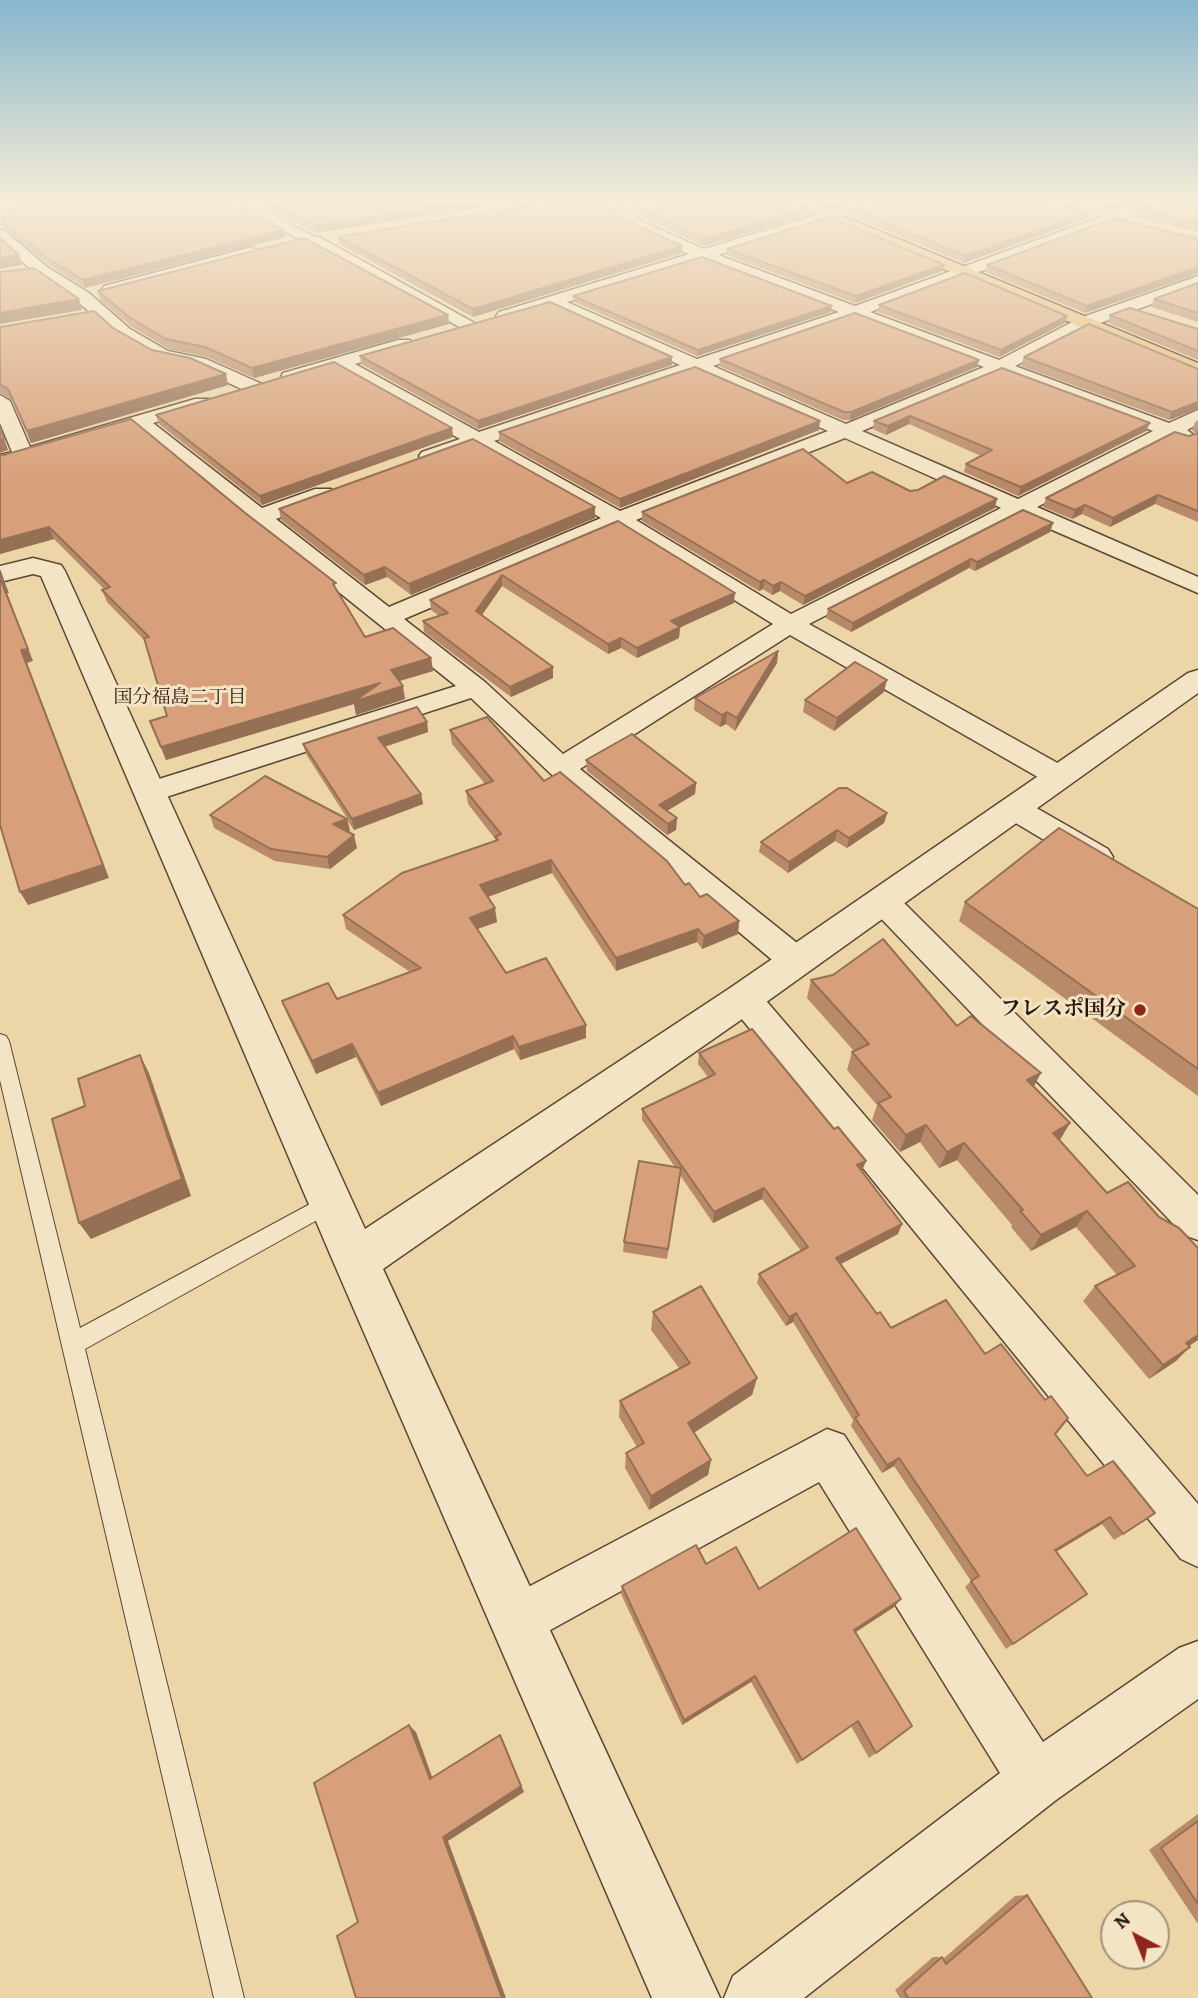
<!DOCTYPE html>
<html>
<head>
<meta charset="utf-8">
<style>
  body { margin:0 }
  #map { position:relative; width:1198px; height:1998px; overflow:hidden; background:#ecd5a7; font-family:Alegreya,serif }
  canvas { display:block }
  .north { position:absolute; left:1100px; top:1900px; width:70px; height:70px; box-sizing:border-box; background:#f3e4c6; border:2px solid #a3927c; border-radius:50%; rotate:318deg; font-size:19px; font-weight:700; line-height:28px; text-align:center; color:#2c160d }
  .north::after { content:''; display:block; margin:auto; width:24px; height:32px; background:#8f2418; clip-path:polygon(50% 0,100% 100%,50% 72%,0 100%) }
</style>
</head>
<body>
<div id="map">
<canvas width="1198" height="1998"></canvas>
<div class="north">N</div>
</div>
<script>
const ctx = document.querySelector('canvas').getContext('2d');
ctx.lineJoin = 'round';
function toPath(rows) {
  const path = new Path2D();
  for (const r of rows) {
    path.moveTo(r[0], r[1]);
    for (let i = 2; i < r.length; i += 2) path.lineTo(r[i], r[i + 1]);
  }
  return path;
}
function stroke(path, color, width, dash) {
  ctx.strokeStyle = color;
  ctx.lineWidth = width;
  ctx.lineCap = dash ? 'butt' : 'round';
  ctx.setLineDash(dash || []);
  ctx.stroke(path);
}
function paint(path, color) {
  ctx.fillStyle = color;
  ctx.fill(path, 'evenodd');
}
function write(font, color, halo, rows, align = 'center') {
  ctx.font = font + ' Alegreya,"Noto Serif JP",serif';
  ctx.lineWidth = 6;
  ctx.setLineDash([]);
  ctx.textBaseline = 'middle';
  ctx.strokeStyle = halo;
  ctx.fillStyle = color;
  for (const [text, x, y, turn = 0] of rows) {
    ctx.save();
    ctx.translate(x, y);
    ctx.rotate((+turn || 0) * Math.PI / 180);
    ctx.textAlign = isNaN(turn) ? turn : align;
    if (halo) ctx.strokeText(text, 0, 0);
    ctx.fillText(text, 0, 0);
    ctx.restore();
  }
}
const service = toPath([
  [0,1034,6,1036,9,1041,80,1328,323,1197,330,1194,337,1197,340,1203,337,1209,85,1349,244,1998,214,1998,0,1080,0,1034]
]);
const minor = toPath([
  [230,202,247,202,311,235,321,238,480,326,471,331,465,330,230,202],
  [859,202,880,202,878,205,718,255,855,306,1142,202,1162,202,1160,205,870,312,999,360,1080,318,1198,276,1198,287,1092,326,1015,366,1169,423,1198,410,1198,424,1187,430,1195,436,1192,440,1185,442,1171,438,1037,507,1198,577,1198,593,1020,516,809,624,1070,770,1075,777,1070,784,1060,786,1050,784,790,635,580,769,807,951,812,960,807,969,795,973,783,969,551,774,471,698,160,799,150,802,140,799,135,792,140,785,456,686,254,524,249,523,246,518,135,429,0,468,0,455,12,452,0,423,0,395,10,401,30,447,195,399,209,399,212,403,209,407,153,423,262,508,315,489,331,489,334,494,331,499,276,519,389,607,601,518,475,447,429,462,422,460,419,456,422,452,460,439,337,369,290,383,281,377,283,373,398,340,410,340,413,344,410,348,355,364,479,432,680,365,550,307,505,321,496,316,499,312,689,254,633,228,610,213,610,207,620,207,643,222,704,249,859,202],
  [703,260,839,312,697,359,567,302,703,260],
  [854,317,984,367,846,424,713,366,854,317],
  [695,372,828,431,620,511,494,441,695,372],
  [1000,373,1153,431,1018,499,862,431,1000,373],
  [845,438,1001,508,791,614,636,520,845,438],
  [618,528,773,624,563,754,485,682,404,619,618,528],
  [0,230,5,231,47,267,89,293,130,329,168,351,206,359,262,384,264,388,255,394,248,392,194,367,156,359,118,337,77,301,35,273,0,242,0,230],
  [252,247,260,252,257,255,110,294,102,289,104,286,252,247],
  [1015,799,1026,802,1108,849,1113,857,1108,865,1097,868,1086,865,1004,816,1000,809,1004,802,1015,799],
  [882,889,893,892,1198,1195,1198,1240,1184,1235,871,908,866,900,871,892,882,889],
  [744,985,756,989,1198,1504,1198,1567,1181,1559,732,1007,727,998,732,989,744,985],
  [827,1429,844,1435,1043,1742,1179,1648,1198,1641,1198,1699,1056,1800,804,1998,724,1998,733,1976,1000,1773,819,1482,534,1639,516,1647,498,1639,490,1621,498,1603,827,1429]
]);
const tertiary = toPath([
  [33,558,61,565,65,571,365,1229,730,988,1188,673,1198,670,1198,693,758,1008,383,1269,720,1998,652,1998,333,1261,41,576,33,574,0,582,0,566,33,558]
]);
const primary = toPath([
  [788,202,809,202,1198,363,1198,376,791,205,788,202]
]);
const wall = toPath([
  [253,202,513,202,316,233],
  [598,202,632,223,682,246,682,253,473,317,339,244,338,237],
  [815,202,851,202,830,208],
  [1076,202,1135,202,1111,210],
  [1198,202,1198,232,1136,217,1138,209],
  [635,206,808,208,808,215,704,246,635,213],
  [852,209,1090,211,1088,218,964,263,851,216],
  [1,221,285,237,85,288,49,265,3,228],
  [1198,239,1198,274,1085,313,985,272,987,265],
  [727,249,944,265,942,271,855,303,726,255],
  [1198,283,1198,322,1151,307,1154,299],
  [98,291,448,315,449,324,254,378,207,357,169,349,132,327,100,300],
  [573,296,831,312,697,356,574,302],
  [879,305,1067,316,1065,323,999,357,878,312],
  [1110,315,1198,329,1198,360,1108,323],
  [0,327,113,328,152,350,228,385,31,443,12,400,0,393],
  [360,356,672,357,672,365,478,429,361,364],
  [1024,357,1198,369,1198,409,1169,420,1021,366],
  [720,359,979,360,977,367,850,420,843,420,719,366],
  [1002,368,1146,431,1018,496,964,472,966,464,981,456,909,424,886,435,873,429,874,421],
  [156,415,452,428,453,437,262,505,159,424],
  [1198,420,1198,522,1155,504,1110,527,1082,514,1072,519,1043,507,1046,498,1188,436,1196,434,1192,430,1195,422],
  [819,430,620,508,499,441,499,432],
  [0,456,338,593,365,637,431,658,433,671,399,681,405,699,356,715,354,704,166,760,150,721,167,716,146,642,107,602,102,590,104,589,54,539,0,554],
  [847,483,910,491,995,508,803,605,780,591,772,595,763,589,759,591,642,521,642,512],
  [279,509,595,518,411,595,387,577,365,585,281,520],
  [618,521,734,603,680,627,679,638,637,658,621,648,608,654,502,586,482,615,553,678,511,697,424,632,423,621,439,616,431,610,430,600],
  [1053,523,1050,532,975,571,969,568,851,632,826,618,828,609],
  [778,651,777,663,735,731,726,724,720,727,694,710,695,698],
  [884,692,834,731,803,712,805,700],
  [427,722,428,732,385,747,421,794,423,804,354,830,347,820,350,831,348,832,357,848,330,869,275,861,214,828,210,815,347,818,306,754,303,744],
  [450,730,544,781,700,897,739,921,738,934,702,949,697,942,616,971,552,873,488,897,497,922,477,929,506,973,586,1025,586,1038,520,1060,514,1049,381,1106,356,1057,316,1074,287,1014,282,1001,337,999,410,972,346,929,343,915,496,840,468,804,466,791,485,784,452,744],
  [586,760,696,783,695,794,667,811,677,818,676,830,667,835,587,771],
  [887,813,884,823,847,848,835,841,788,873,759,852,761,842],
  [965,902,1198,909,1198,1096,959,921],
  [811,980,957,1026,1034,1087,1059,1141,1107,1193,1159,1217,1198,1248,1198,1340,1189,1346,1176,1361,1149,1379,1083,1301,1095,1286,1117,1275,1076,1227,1031,1251,1011,1227,1012,1225,957,1160,939,1168,920,1142,900,1152,872,1120,877,1105,847,1070,852,1052,854,1051,807,998],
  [699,1053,834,1129,866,1161,861,1171,898,1234,841,1264,877,1314,891,1328,985,1354,1055,1434,1087,1476,1155,1513,1114,1540,1102,1524,1056,1552,1087,1594,1006,1649,965,1587,971,1581,894,1466,882,1473,851,1426,853,1420,793,1322,786,1326,757,1283,759,1274,801,1251,762,1199,713,1223,680,1175,667,1259,623,1252,624,1242,675,1167,642,1120,642,1109,708,1077,698,1064],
  [653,1312,757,1378,752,1395,694,1432,711,1460,708,1475,649,1510,625,1468,626,1453,637,1447,619,1417,620,1401,679,1368,651,1330],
  [706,1564,759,1589,894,1607,856,1632,876,1753,869,1758,851,1726,797,1764,751,1682,682,1725,621,1594,622,1586],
  [1198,1814,1198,1924,1149,1850],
  [1027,1895,1092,1998,900,1998,895,1990,933,1957,942,1957,943,1959,1015,1896]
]);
const shadedWall = toPath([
  [0,202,3,202,5,206,0,211],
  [468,202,513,202,316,233,315,226],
  [831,202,851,202,830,208],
  [1117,202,1135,202,1111,210,1113,203],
  [808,208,808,215,704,246,705,239],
  [1090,211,1088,218,964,263,966,256],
  [284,230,285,237,85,288,83,280],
  [682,246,682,253,473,317,473,309],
  [19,255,22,265,0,269,0,258],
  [944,265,942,271,855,303,856,296],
  [1198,267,1197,274,1085,313,1087,306],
  [79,299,82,310,0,324,0,313],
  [832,306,831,312,697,356,698,350],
  [448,315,449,324,254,378,252,368],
  [1067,316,1065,323,999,357,1001,350],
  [672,357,672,365,478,429,478,421],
  [979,360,977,367,850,420,851,412],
  [226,374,228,385,31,443,27,431],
  [1198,402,1198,409,1169,420,1172,412],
  [910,416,909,424,886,435,888,426],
  [820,421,819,430,620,508,620,499],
  [1150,423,1146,431,1018,496,1021,487],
  [452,428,453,437,262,505,260,496],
  [4,438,8,450,0,453,0,440],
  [1158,495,1155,504,1110,527,1113,518],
  [997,499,995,508,803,605,805,596],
  [1085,505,1082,514,1072,519,1075,510],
  [595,507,595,518,411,595,409,584],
  [1053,523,1050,532,975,571,977,562],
  [49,527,54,539,0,554,0,540],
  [971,559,969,568,851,632,853,623],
  [385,567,387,577,365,585,364,575],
  [0,571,9,593,7,593,33,661,27,663,109,878,28,905,20,892,21,650,1,581],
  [502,575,502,586,477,622,476,611],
  [764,580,763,589,759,591,760,582],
  [781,582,780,591,772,595,773,586],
  [735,593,734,603,670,632,671,621],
  [680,627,679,638,637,658,637,648],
  [621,638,621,648,608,654,608,644],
  [778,651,777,663,735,731,737,718],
  [431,658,433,671,393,683,391,670],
  [553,667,553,678,511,697,510,687],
  [887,680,884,692,834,731,837,718],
  [380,683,403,686,405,699,356,715,354,704,166,760,161,747],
  [727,712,726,724,720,727,722,715],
  [427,722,428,732,380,748,378,738],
  [696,783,695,794,658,816,659,805],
  [421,794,423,804,354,830,352,819],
  [887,813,884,823,847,848,849,838],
  [677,818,676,830,667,835,668,824],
  [347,819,350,831,336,836,333,824],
  [837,830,835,841,788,873,789,862],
  [354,835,357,848,330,869,327,857],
  [551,860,552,873,482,899,480,885],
  [495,908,497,922,472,931,470,918],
  [739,921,738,934,702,949,704,936],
  [698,929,697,942,616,971,616,958],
  [586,1025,586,1038,520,1060,519,1047],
  [513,1036,514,1049,381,1106,378,1093],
  [352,1044,356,1057,316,1074,312,1061],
  [140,1055,149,1073,191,1196,91,1239,79,1223],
  [1041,1073,1032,1090,1027,1080],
  [1070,1123,1060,1140,1043,1150,1053,1133],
  [926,1125,920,1142,900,1152,906,1135],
  [964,1143,957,1160,939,1168,947,1152],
  [866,1161,862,1171,853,1176,857,1165],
  [764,1188,762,1199,713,1223,714,1212],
  [1087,1211,1076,1227,1031,1251,1041,1235],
  [902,1224,898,1234,833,1268,836,1258],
  [796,1313,793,1322,786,1326,789,1317],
  [1198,1335,1198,1340,1172,1357,1186,1343],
  [1190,1347,1176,1361,1149,1379,1163,1365],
  [757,1378,752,1395,686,1438,688,1423],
  [899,1458,894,1466,882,1473,887,1465],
  [711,1460,708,1475,649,1510,651,1496],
  [1155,1513,1146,1520,1114,1540,1123,1534],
  [1110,1517,1102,1524,1047,1557,1055,1550],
  [901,1599,894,1607,848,1637,854,1630],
  [755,1676,751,1682,682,1725,684,1720],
  [409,1725,416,1732,435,1785,430,1779],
  [503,1742,524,1792,448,1841,506,1998,502,1998,443,1837]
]);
const building = toPath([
  [21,202,235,202,284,230,83,280,46,257,1,221,21,202],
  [265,202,468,202,315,226,265,202],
  [551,202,598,202,632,223,682,246,473,309,338,237,551,202],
  [660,202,795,202,808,208,705,239,635,206,660,202],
  [876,202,1051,202,1090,211,966,256,852,209,876,202],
  [1159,202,1198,202,1198,224,1138,209,1159,202],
  [829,217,944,265,856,296,727,249,829,217],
  [1115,218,1198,239,1198,267,1087,306,987,265,1115,218],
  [0,238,19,255,0,258,0,238],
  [304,238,448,315,252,368,205,347,166,339,129,317,98,291,304,238],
  [702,257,832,306,698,350,573,296,702,257],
  [34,268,79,299,0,313,0,272,34,268],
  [965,273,1067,316,1001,350,879,305,965,273],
  [1198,283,1198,313,1154,299,1198,283],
  [550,302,672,357,478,421,360,356,550,302],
  [1130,308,1198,329,1198,351,1110,315,1130,308],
  [94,311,113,328,152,350,190,358,226,374,27,431,8,389,0,384,0,327,94,311],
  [855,313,979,360,851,412,844,412,720,359,855,313],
  [1089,324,1198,369,1198,402,1172,412,1024,357,1089,324],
  [334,362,452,428,260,496,156,415,334,362],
  [695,367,820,421,620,499,499,432,695,367],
  [1002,368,1150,423,1021,487,966,464,992,450,910,416,888,426,874,421,1002,368],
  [131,419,244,512,336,583,333,584,365,637,393,628,431,658,391,670,403,686,353,702,380,683,161,747,150,721,167,716,144,638,149,637,102,590,110,587,49,527,0,540,0,456,131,419],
  [0,429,4,438,0,440,0,429],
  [1198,431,1198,511,1158,495,1113,518,1085,505,1075,510,1046,498,1175,432,1188,436,1196,434,1198,431],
  [473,439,595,507,409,584,385,567,364,575,279,509,473,439],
  [803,449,847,483,872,472,910,491,918,490,944,476,997,499,805,596,781,582,773,586,764,580,760,582,642,512,803,449],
  [1023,510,1053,523,977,562,971,559,853,623,828,609,1023,510],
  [618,521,735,593,671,621,680,627,637,648,621,638,608,644,502,575,476,611,553,667,510,687,423,621,448,613,430,600,618,521],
  [0,571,3,580,1,581,28,649,21,650,103,865,20,892,0,825,0,571],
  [778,651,737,718,727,712,722,715,695,698,778,651],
  [855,662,887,680,837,718,805,700,855,662],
  [417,707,427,722,378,738,421,794,352,819,303,744,417,707],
  [487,717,544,781,560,772,667,861,685,885,689,883,700,897,707,894,739,921,704,936,698,929,616,958,551,860,480,885,495,908,470,918,506,973,546,958,586,1025,519,1047,513,1036,378,1093,352,1044,312,1061,282,1001,328,983,337,999,421,968,343,915,402,873,498,840,495,837,501,834,466,791,493,781,450,730,487,717],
  [632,734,696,783,659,805,677,818,668,824,586,760,632,734],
  [265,776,347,819,333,824,354,835,327,857,271,849,210,815,265,776],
  [839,788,847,788,887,813,849,838,837,830,789,862,761,842,839,788],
  [1059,828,1198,909,1198,1069,965,902,1059,828],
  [883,939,957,1026,971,1016,1041,1073,1027,1080,1070,1123,1053,1133,1107,1193,1128,1182,1159,1217,1179,1228,1198,1248,1198,1335,1186,1343,1190,1347,1163,1365,1095,1286,1135,1266,1087,1211,1041,1235,1020,1211,1023,1210,964,1143,947,1152,926,1125,906,1135,878,1103,891,1097,852,1052,869,1044,811,980,833,975,883,939],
  [752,1029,834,1129,838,1127,866,1161,857,1165,902,1224,836,1258,877,1314,880,1312,891,1328,946,1300,985,1354,1001,1344,1045,1400,1051,1396,1068,1418,1055,1434,1087,1476,1113,1461,1155,1513,1123,1534,1110,1517,1055,1550,1087,1594,1013,1644,971,1581,979,1576,899,1458,887,1465,855,1418,859,1415,796,1313,789,1317,759,1274,808,1247,764,1188,714,1212,642,1109,715,1074,699,1053,752,1029],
  [140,1055,182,1179,79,1223,52,1119,85,1106,78,1079,140,1055],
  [639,1161,681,1168,668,1249,624,1242,639,1161],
  [701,1286,757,1378,688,1423,711,1460,651,1496,626,1453,644,1443,620,1401,690,1363,653,1312,701,1286],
  [856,1528,901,1599,854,1630,912,1726,876,1753,858,1721,802,1760,755,1676,684,1720,622,1586,696,1545,706,1564,736,1547,759,1589,856,1528],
  [409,1725,430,1779,500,1735,521,1786,443,1837,502,1998,356,1998,337,1936,358,1922,314,1783,409,1725],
  [1198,1821,1198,1904,1161,1848,1198,1821],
  [1027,1895,1092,1998,908,1998,904,1991,942,1957,946,1964,1027,1895]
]);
const markers = [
  [1140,1010,7,"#8f2418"]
];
const farNeighbourhoodnames = [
  ["国分福島二丁目",180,698]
];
const poiNames = [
  ["フレスポ国分",1126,1010]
];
stroke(service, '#5c4634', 2);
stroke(minor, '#5c4634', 3);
stroke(tertiary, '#5c4634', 3);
stroke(primary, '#2c160d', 3);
paint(service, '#f3e4c6');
paint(minor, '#f3e4c6');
paint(tertiary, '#f3e4c6');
paint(primary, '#e6ba74');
paint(wall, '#b98a69');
paint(shadedWall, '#967055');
paint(building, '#d7a07a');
stroke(building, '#967055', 2);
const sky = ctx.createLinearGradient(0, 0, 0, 482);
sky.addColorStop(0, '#88b6cd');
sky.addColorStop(0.42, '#f6ecd7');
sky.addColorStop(1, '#f6ecd700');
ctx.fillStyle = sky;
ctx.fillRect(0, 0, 1198, 482);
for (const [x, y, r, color] of markers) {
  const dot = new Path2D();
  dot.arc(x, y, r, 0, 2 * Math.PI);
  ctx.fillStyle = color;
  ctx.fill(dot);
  stroke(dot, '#f3e4c6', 2.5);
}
write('19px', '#2c160d', '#f3e4c6', farNeighbourhoodnames);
write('bold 21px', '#2c160d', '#f3e4c6', poiNames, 'right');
</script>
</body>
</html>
